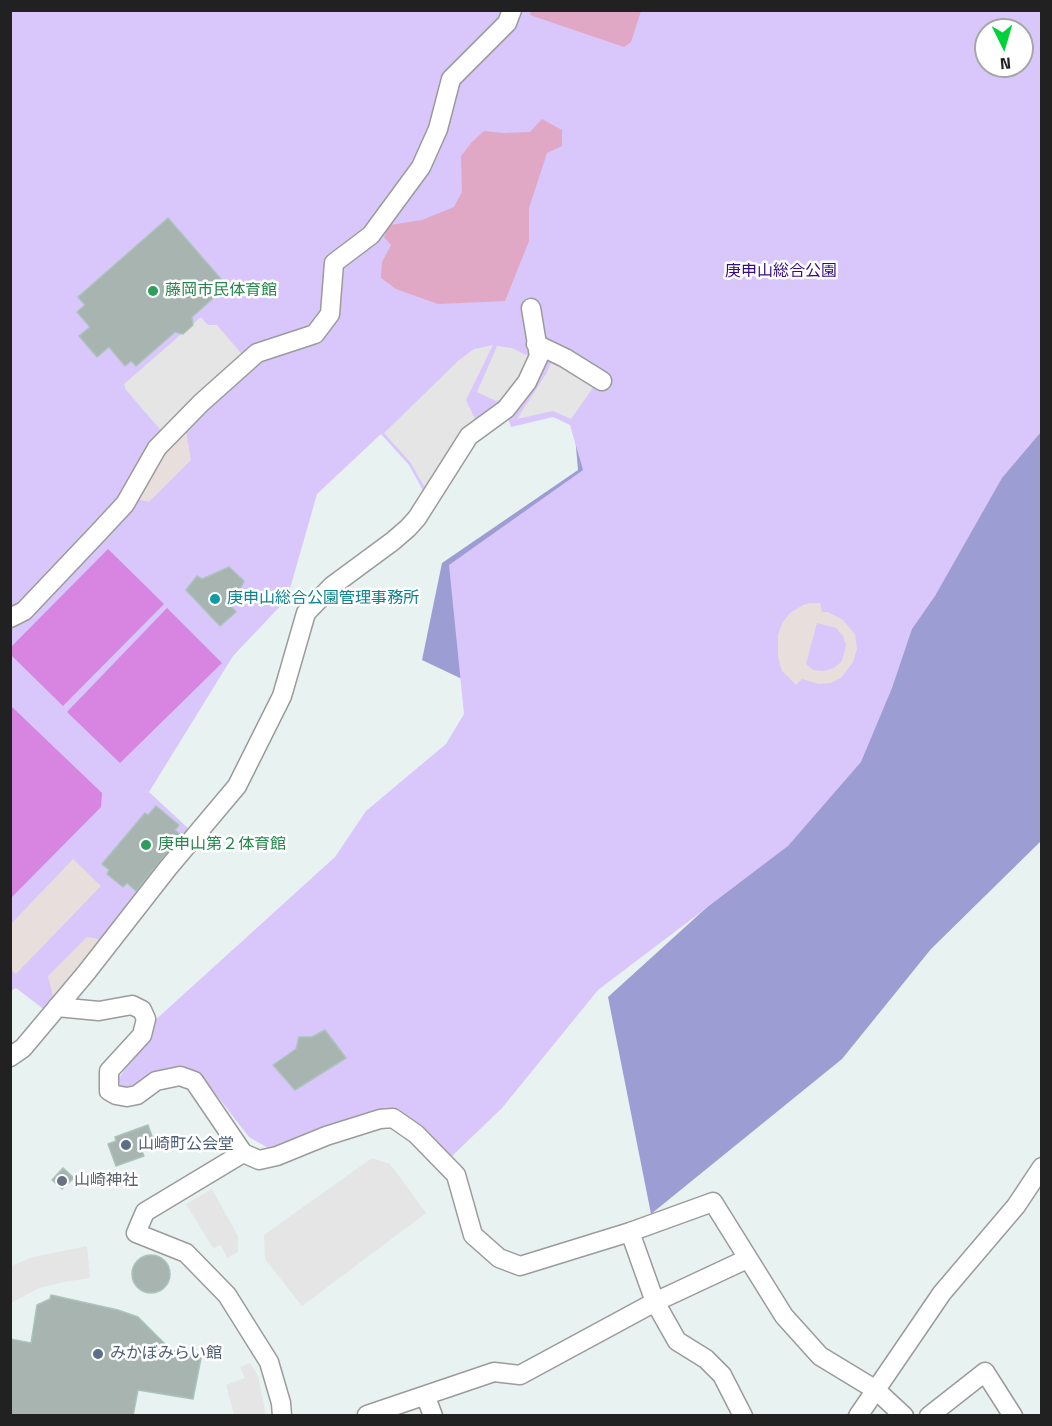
<!DOCTYPE html>
<html>
<head>
<meta charset="utf-8">
<style>
  body { margin:0 }
  #map { position:relative; width:1052px; height:1426px; overflow:hidden; background:#e8f2f1; font-family:"Titillium Web",sans-serif }
  canvas { display:block }
  .frame { position:absolute; inset:0; border:12px solid #212121; pointer-events:none }
  .north { position:absolute; left:974px; top:18px; width:60px; height:60px; box-sizing:border-box; background:#fff; border:2px solid #a6a6a6; border-radius:50%; rotate:175deg; font-size:16px; font-weight:700; line-height:24px; text-align:center; color:#212121 }
  .north::after { content:''; display:block; margin:auto; width:21px; height:27px; background:#00d33a; clip-path:polygon(50% 0,100% 100%,50% 72%,0 100%) }
</style>
</head>
<body>
<div id="map">
<canvas width="1052" height="1426"></canvas>
<div class="frame"></div>
<div class="north">N</div>
</div>
<script>
const ctx = document.querySelector('canvas').getContext('2d');
ctx.lineJoin = 'round';
function paint(path, color) {
  ctx.fillStyle = color;
  ctx.fill(path, 'evenodd');
}
function toPath(rows) {
  const path = new Path2D();
  for (const r of rows) {
    if (r.length === 3) {
      path.moveTo(r[0] + r[2], r[1]);
      path.arc(r[0], r[1], r[2], 0, 2 * Math.PI);
      continue;
    }
    path.moveTo(r[0], r[1]);
    for (let i = 2; i < r.length; i += 2) path.lineTo(r[i], r[i + 1]);
  }
  return path;
}
function stroke(path, color, width, dash) {
  ctx.strokeStyle = color;
  ctx.lineWidth = width;
  ctx.lineCap = dash ? 'butt' : 'round';
  ctx.setLineDash(dash || []);
  ctx.stroke(path);
}
function write(font, color, halo, rows, align = 'center') {
  ctx.font = font + ' "Titillium Web","Noto Sans JP",sans-serif';
  ctx.lineWidth = 5;
  ctx.setLineDash([]);
  ctx.textBaseline = 'middle';
  ctx.strokeStyle = halo;
  ctx.fillStyle = color;
  for (const [text, x, y, turn = 0] of rows) {
    ctx.save();
    ctx.translate(x, y);
    ctx.rotate((+turn || 0) * Math.PI / 180);
    ctx.textAlign = isNaN(turn) ? turn : align;
    if (halo) ctx.strokeText(text, 0, 0);
    ctx.fillText(text, 0, 0);
    ctx.restore();
  }
}
const forest = toPath([
  [1041,11,1041,841,931,949,842,1059,651,1214,608,997,802,821,559,725,422,660,442,563,578,470,570,377,580,144],
  [986,30,1022,30,1022,66,986,66]
]);
const park = toPath([
  [11,11,1041,11,1041,432,1002,478,935,596,912,629,892,688,861,762,788,846,598,990,502,1108,451,1157,406,1115,375,1114,270,1149,249,1137,201,1075,169,1071,154,1073,127,1089,120,1086,119,1078,144,1042,152,1023,335,857,366,811,446,744,464,714,449,565,583,470,570,425,553,417,511,427,507,415,467,430,425,494,409,465,381,434,317,494,287,599,233,656,149,792,190,830,46,1011,16,988,11,991],
  [986,30,1022,30,1022,66,986,66]
]);
const pitch = toPath([
  [108,549,164,604,63,706,11,655,11,647],
  [167,608,222,663,120,763,67,712],
  [10,705,102,793,101,807,11,898]
]);
const parking = toPath([
  [201,317,208,325,217,325,246,359,164,434,126,390,124,384],
  [493,345,466,400,475,419,425,488,410,462,384,433,458,361,474,349],
  [497,346,512,348,530,357,505,398,496,401,477,392],
  [551,363,595,385,571,419,553,411,517,419,546,374],
  [372,1158,390,1164,426,1213,302,1306,265,1259,264,1235],
  [212,1189,238,1236,238,1252,227,1258,221,1245,213,1248,186,1204],
  [87,1246,90,1278,64,1282,39,1288,11,1303,11,1266,33,1257],
  [250,1363,258,1376,266,1415,234,1415,226,1385,245,1378,240,1367]
]);
const plaza = toPath([
  [186,431,191,460,149,502,136,499,165,451],
  [810,603,820,603,822,612,828,612,843,620,855,634,857,649,853,662,841,678,831,683,819,684,802,679,796,685,782,671,778,657,778,635,782,623,790,613,803,605],
  [817,623,836,628,843,636,846,645,842,661,834,668,824,671,813,670,806,664],
  [73,859,101,886,16,974,11,970,11,924],
  [87,937,104,940,54,1000,48,976]
]);
const water = toPath([
  [531,11,531,10,641,11,631,42,624,47,530,15],
  [542,119,562,130,562,146,547,153,529,208,529,241,505,301,438,304,396,289,381,278,382,262,391,245,384,237,390,225,422,220,454,207,462,192,461,156,472,142,484,131,503,133,530,132]
]);
const building = toPath([
  [168,218,227,286,192,317,193,325,183,334,175,332,136,366,131,361,125,366,109,347,97,357,79,336,90,327,77,312,85,305,78,297,168,218],
  [229,567,244,581,232,607,236,612,220,626,186,590,197,576,202,579,229,567],
  [156,806,179,825,175,830,181,835,136,891,127,883,123,887,107,874,109,870,102,864,145,813,148,815,156,806],
  [325,1030,346,1058,295,1090,273,1065,296,1049,299,1037,312,1037,325,1030],
  [148,1125,154,1142,140,1147,144,1156,116,1166,108,1144,116,1141,115,1137,148,1125],
  [63,1168,74,1178,62,1189,52,1180,63,1168],
  [151,1274,19],
  [51,1295,118,1310,138,1317,171,1350,201,1358,193,1399,138,1390,133,1416,10,1416,10,1339,31,1343,37,1305,50,1299,51,1295]
]);
const minor = toPath([
  [536,344,565,358,602,381],
  [10,618,24,611,98,533,125,504,157,448,201,403,257,353,315,334,330,314,334,263,371,235,421,167,438,129,451,79,507,23,512,10],
  [57,1007,99,1011,132,1005,142,1010,146,1019,142,1035,109,1071,109,1091,116,1095,127,1097,137,1095,156,1081,180,1076,194,1081,243,1153,259,1160,277,1156,326,1136,380,1119,393,1118,416,1134,456,1175,473,1235,499,1258,520,1266,630,1232,713,1202,784,1316,820,1356,876,1390,904,1416],
  [10,1057,23,1048,86,973,168,868,237,786,282,696,306,613,332,586,393,541,408,528,417,518,469,436,506,409,527,382,539,356,531,308],
  [243,1153,145,1212,136,1233,186,1253,227,1295,269,1362,281,1403,282,1416],
  [630,1232,655,1302,677,1341,706,1359,722,1375,743,1416],
  [426,1397,433,1416],
  [367,1415,494,1372,520,1375,655,1302,747,1259],
  [858,1416,942,1293,1016,1206,1042,1167],
  [929,1416,985,1372,1013,1416]
]);
const markers = [
  [153,291,6,"#2e9e5b"],
  [215,599,6,"#0f9aa8"],
  [146,845,6,"#2e9e5b"],
  [126,1145,6,"#5c6f8a"],
  [62,1181,6,"#6b7280"],
  [98,1354,6,"#5c6f8a"]
];
const parkNames = [
  ["庚申山総合公園",781,272]
];
const leisureNames = [
  ["藤岡市民体育館",165,291],
  ["庚申山第２体育館",158,845]
];
const cultureNames = [
  ["庚申山総合公園管理事務所",227,599]
];
const serviceNames = [
  ["山崎町公会堂",138,1145],
  ["みかぼみらい館",110,1354]
];
const worshipNames = [
  ["山崎神社",74,1181]
];
paint(forest, '#9c9dd2');
paint(park, '#d9c6fb');
paint(pitch, '#d785e1');
paint(parking, '#e5e5e5');
paint(plaza, '#e8dfdc');
paint(water, '#e0a8c4');
paint(building, '#a7b4b0');
stroke(building, '#aac4bc', 1.5);
stroke(minor, '#9b9b9b', 21);
stroke(minor, '#fff', 18);
for (const [x, y, r, color] of markers) {
  const dot = new Path2D();
  dot.arc(x, y, r, 0, 2 * Math.PI);
  ctx.fillStyle = color;
  ctx.fill(dot);
  stroke(dot, '#fff', 2);
}
write('16px', '#360a85', '#fff', parkNames);
write('16px', '#27864d', '#fff', leisureNames, 'left');
write('16px', '#0d838f', '#fff', cultureNames, 'left');
write('16px', '#4e5e75', '#fff', serviceNames, 'left');
write('16px', '#5b616d', '#fff', worshipNames, 'left');
</script>
</body>
</html>
